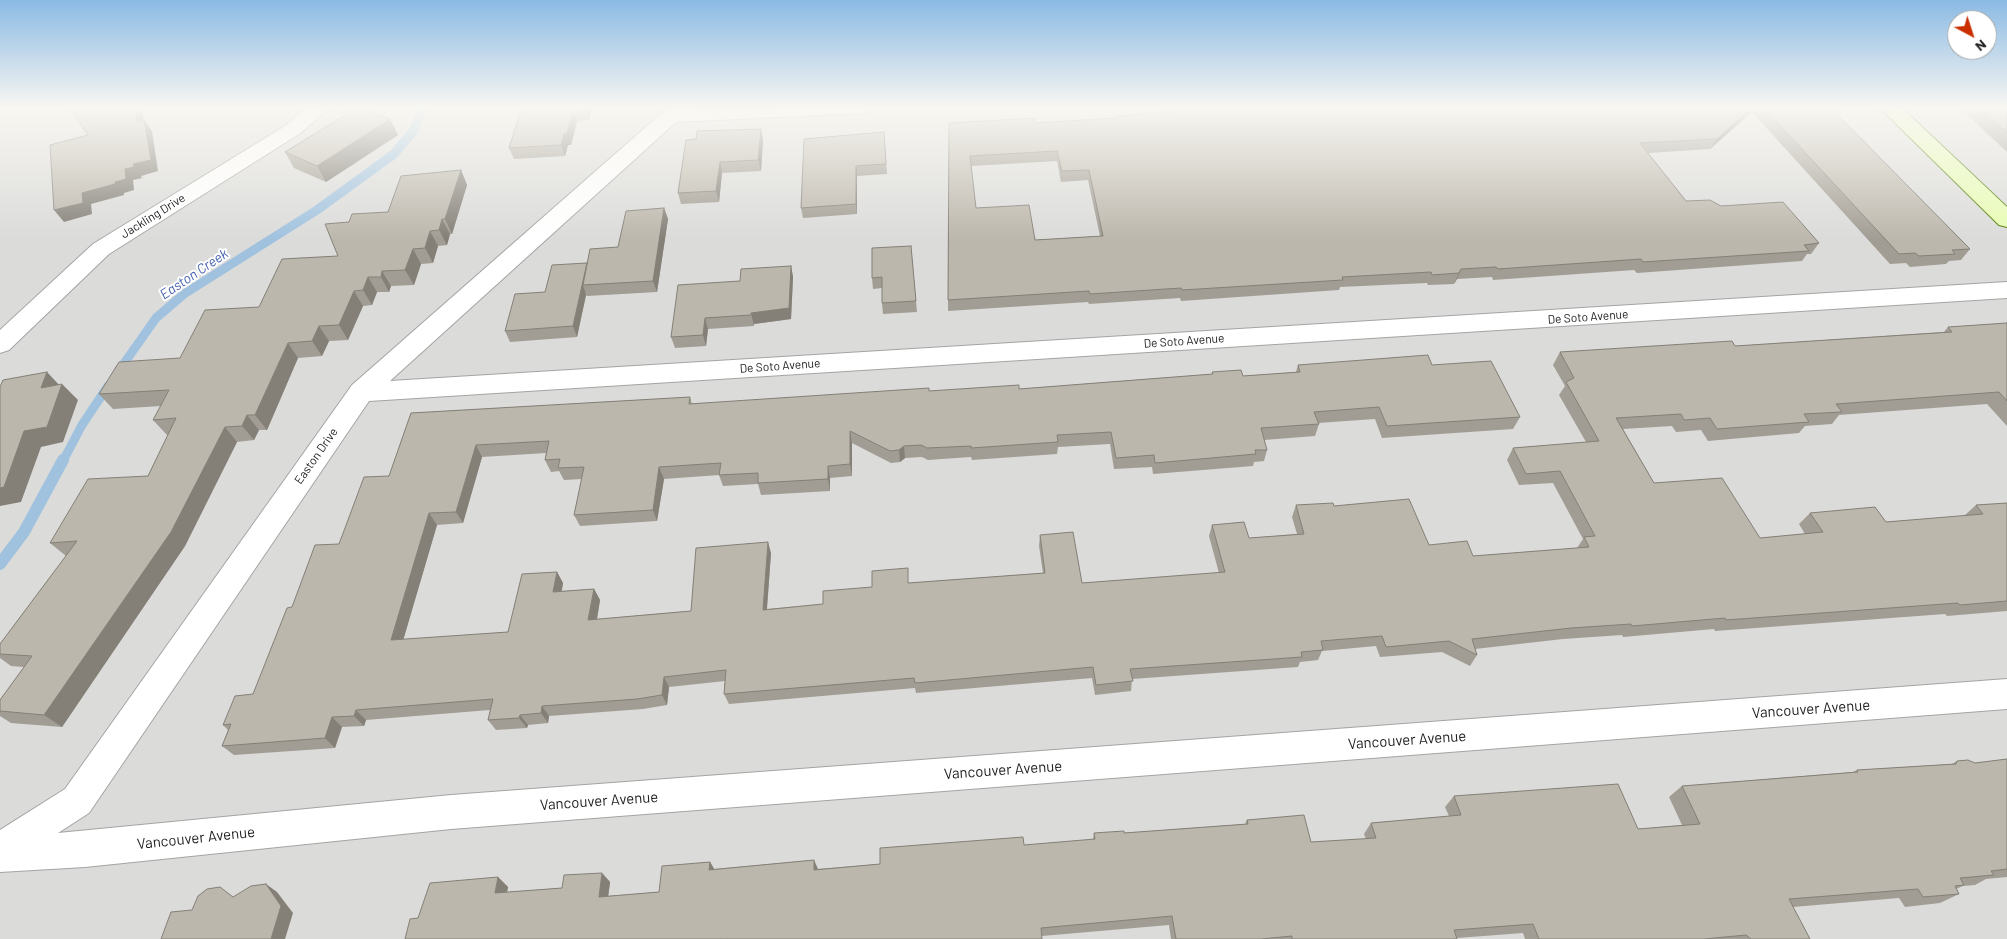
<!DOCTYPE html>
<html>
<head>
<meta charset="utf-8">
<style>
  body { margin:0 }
  #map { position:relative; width:2007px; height:939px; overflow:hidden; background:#efeee3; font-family:Barlow,sans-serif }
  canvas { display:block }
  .north { position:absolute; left:1947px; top:10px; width:50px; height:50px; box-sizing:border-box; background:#fff; border:1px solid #a5a5a5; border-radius:50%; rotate:140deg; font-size:14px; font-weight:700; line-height:20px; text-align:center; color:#1d1d1d }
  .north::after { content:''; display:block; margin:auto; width:18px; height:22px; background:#cb2f00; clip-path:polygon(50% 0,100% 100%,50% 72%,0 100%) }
</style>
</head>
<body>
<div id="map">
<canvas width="2007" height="939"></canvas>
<div class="north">N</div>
</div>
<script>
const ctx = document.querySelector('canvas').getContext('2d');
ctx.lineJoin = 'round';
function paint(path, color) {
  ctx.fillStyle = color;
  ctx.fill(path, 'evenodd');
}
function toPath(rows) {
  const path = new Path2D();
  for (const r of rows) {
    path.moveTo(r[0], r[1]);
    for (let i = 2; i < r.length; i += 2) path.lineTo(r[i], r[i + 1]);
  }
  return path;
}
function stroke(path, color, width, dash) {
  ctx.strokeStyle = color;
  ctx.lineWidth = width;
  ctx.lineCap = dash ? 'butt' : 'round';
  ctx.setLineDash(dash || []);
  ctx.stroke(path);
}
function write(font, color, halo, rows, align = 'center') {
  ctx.font = font + ' Barlow,sans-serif';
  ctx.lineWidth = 4;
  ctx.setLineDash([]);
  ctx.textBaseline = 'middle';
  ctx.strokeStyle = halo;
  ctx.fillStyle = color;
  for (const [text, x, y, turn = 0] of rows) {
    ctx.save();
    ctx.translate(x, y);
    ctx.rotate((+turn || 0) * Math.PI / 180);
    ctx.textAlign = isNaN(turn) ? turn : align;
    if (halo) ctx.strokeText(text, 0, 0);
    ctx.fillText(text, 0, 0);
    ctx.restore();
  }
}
const residential = toPath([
  [0,107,2007,107,2007,939,0,939]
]);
const streamFar1 = toPath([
  [118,372,156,318,184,294,317,210,394,154,414,130,423,107],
  [63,461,82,425,108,386]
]);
const stream = toPath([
  [0,564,24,532,63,460]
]);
const street = toPath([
  [308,107,331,107,299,134,109,254,9,350,0,353,0,330,93,244,285,126,308,107],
  [671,107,696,107,695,109,872,107,869,111,862,113,676,122,390,381,2007,282,2007,298,369,401,89,813,58,833,451,795,2007,679,2007,709,451,829,85,867,0,872,0,830,65,789,352,385,663,112,671,107]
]);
const secondary = toPath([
  [1879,107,1901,107,2007,207,2007,227,1999,225,1879,107]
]);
const wall = toPath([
  [522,107,592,107,589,120,577,121,571,145,568,145,565,156,514,159,509,148],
  [1286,107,1830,107,1970,249,1961,260,1949,261,1946,264,1910,267,1906,263,1890,264,1752,112,1710,149,1648,153,1686,201,1721,206,1819,243,1811,254,1807,254,1802,261,1637,273,1634,270,1493,280,1492,277,1457,279,1454,284,1428,285,1427,283,1340,287,1339,290,1181,301,1180,298,1089,304,1088,302,948,311,949,123,1035,123,1116,118,1117,116,1135,115,1135,114,1169,112,1170,109,1209,111],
  [1057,161,1061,182,1088,180,1100,236,1035,240,976,208,971,166],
  [1959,107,2007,107,2007,152],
  [390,119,398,135,326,182,294,168,285,152],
  [686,140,763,140,761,171,722,173,719,202,681,204,678,193],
  [885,142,887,174,857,176,857,214,803,218,801,208],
  [461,170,467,185,452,234,450,234,447,245,438,246,433,263,421,264,414,285,391,286,389,292,377,292,372,305,363,306,348,340,329,341,322,356,298,358,267,430,259,430,254,440,237,442,185,546,62,727,11,723,0,716,0,700,24,667,11,666,0,658,0,644,66,556,50,543,148,476,168,435,167,435,153,420,161,406,113,409,99,394,180,358,338,256,349,222,388,212],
  [664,208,668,219,657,292,587,296,586,295,577,337,510,342,505,331,545,292,587,263,618,247],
  [911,246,917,312,883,314,882,303,882,288,873,289,872,278],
  [791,266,793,277,791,319,754,324,754,326,708,329,706,346,675,348,671,337,740,281],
  [2007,323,2007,426,1987,404,1839,415,1832,424,1805,426,1799,433,1708,441,1701,430,1676,432,1672,426,1623,429,1654,483,1760,538,1805,534,1799,524,1810,513,1886,522,1964,516,1976,505,2007,503,2007,611,1947,616,1945,614,1715,631,1714,629,1623,637,1622,635,1563,639,1475,649,1477,655,1470,666,1442,652,1380,657,1376,646,1322,651,1318,660,1300,662,1298,667,1132,679,1131,691,1095,695,1092,678,916,693,915,688,729,704,724,694,725,681,669,687,667,705,643,709,549,716,548,723,528,725,527,728,496,730,488,720,490,710,366,720,364,726,342,727,335,748,234,755,222,746,228,730,223,725,253,694,292,607,389,476,411,413,690,397,692,404,929,391,1019,389,1212,374,1212,372,1243,376,1296,372,1298,365,1432,365,1520,417,1513,429,1382,438,1375,419,1318,423,1319,424,1315,436,1264,440,1267,450,1264,461,1254,462,1253,466,1153,474,1152,467,1114,469,1110,444,1058,447,1057,454,972,460,971,457,928,460,922,457,905,458,900,462,891,463,852,443,852,476,830,478,830,491,761,495,758,484,723,486,719,475,664,479,657,521,580,526,574,515,582,479,564,480,559,471,551,472,545,460,546,453,482,457,463,523,437,525,403,640,508,632,557,572,563,583,562,591,594,589,600,600,597,619,691,611,771,553,767,609,823,604,872,587,909,583,1043,573,1039,546,1040,535,1082,583,1219,573,1209,536,1212,525,1249,538,1297,534,1292,517,1296,505,1334,506,1429,545,1473,556,1577,548,1583,539,1553,483,1519,485,1507,460,1513,448,1586,442,1559,395,1565,386,1553,365,1560,352,1735,346,1944,332,1948,327],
  [2007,759,2007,877,1986,879,1975,885,1963,886,1956,889,1959,894,1940,903,1905,907,1899,898,1793,907,1810,939,1525,939,1523,933,1457,938,1457,939,1171,939,1169,925,1042,936,418,918,498,877,508,887,507,892,562,888,602,873,610,882,608,896,659,892,710,862,714,869,814,860,817,869,880,864,1024,845,1093,840,1094,833,1124,833,1245,824,1247,820,1311,842,1366,839,1364,834,1371,823,1449,816,1445,807,1454,796,1638,829,1682,825,1669,797,1682,786,1853,772,1857,770,1952,764,1957,761,1975,763]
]);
const shadedWall = toPath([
  [136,107,142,107,145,133,137,122],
  [586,107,592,107,589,120,585,109],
  [1752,107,1755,107,1752,112,1710,149,1717,139],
  [573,110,577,121,571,145,568,145,565,156,561,145,564,134],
  [390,119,398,135,326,182,317,166],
  [144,120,152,131,158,171,141,176,142,178,133,180,134,190,124,193,124,195,91,204,92,214,64,222,54,210,82,193,115,182,125,169,133,164],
  [761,129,763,140,761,171,758,160],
  [720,162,722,173,719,202,716,191],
  [856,166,857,176,857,214,856,204],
  [461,170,467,185,452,234,445,219],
  [664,208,668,219,657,292,653,281],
  [442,219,450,234,447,245,439,230],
  [430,231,438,246,433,263,425,248],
  [413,249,421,264,414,285,405,270],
  [587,263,583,285,586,295,577,337,573,326],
  [791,266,793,277,791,319,754,324,754,326,751,313],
  [1461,269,1457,279,1454,284,1459,273],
  [382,271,391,286,389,292,381,277],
  [368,277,377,292,372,305,363,290],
  [354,291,363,306,348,340,339,325],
  [705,318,708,329,706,346,703,335],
  [319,326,329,341,322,356,312,341],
  [288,343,298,358,267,430,255,415],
  [47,372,61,387,62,384,78,400,63,442,41,447,21,502,0,506,0,488,24,431],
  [247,415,259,430,254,440,242,426],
  [225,427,237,442,185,546,62,727,44,715],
  [850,431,852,443,852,476,850,464],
  [476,445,482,457,463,523,456,512],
  [904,446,905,458,900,462,899,450],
  [828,466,830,478,830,491,828,479],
  [659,467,664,479,657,521,653,510],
  [429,513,437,525,400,651,391,640],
  [768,542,771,553,766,620,763,610],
  [557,572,563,583,559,603,553,592],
  [594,589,600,600,595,631,588,620],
  [664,677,669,687,667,705,662,695],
  [542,706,549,716,548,723,541,713],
  [356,710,366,720,364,726,354,716],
  [520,715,528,725,527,728,519,718],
  [332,717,342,727,335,748,325,738],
  [814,860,818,869,814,870],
  [710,862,716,872,709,870],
  [602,873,610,882,607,906,599,897],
  [498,877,508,887,505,902,495,893],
  [266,884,277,892,293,913,285,939,271,939]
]);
const building = toPath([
  [68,107,136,107,137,122,144,120,151,160,133,164,134,167,125,169,126,179,115,182,115,184,82,193,83,203,54,210,50,145,88,135,68,107],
  [358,107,390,119,317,166,285,152,358,107],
  [522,107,586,107,585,109,573,110,567,134,564,134,561,145,509,148,522,107],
  [1207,107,1209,111,1286,107,1752,107,1717,139,1640,143,1686,201,1710,200,1721,206,1783,202,1819,243,1804,245,1809,251,1643,262,1641,259,1498,269,1496,267,1461,269,1459,273,1432,275,1431,272,1342,277,1343,280,1182,290,1181,288,1090,294,1089,291,948,300,949,123,1035,118,1035,123,1117,118,1117,116,1136,115,1135,114,1170,112,1170,109,1207,107],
  [1057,151,1062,171,1089,170,1103,236,1035,240,1029,205,976,208,970,156,1057,151],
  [1763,107,1830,107,1970,249,1952,250,1955,254,1919,256,1915,253,1899,254,1763,107],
  [1979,107,2007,107,2007,132,1979,107],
  [761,129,758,160,720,162,716,191,678,193,686,140,696,139,697,131,761,129],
  [884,132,886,164,856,166,856,204,801,208,804,139,884,132],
  [461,170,445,219,442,219,439,230,430,231,425,248,413,249,405,270,382,271,381,277,368,277,363,290,354,291,339,325,319,326,312,341,288,343,255,415,247,415,242,426,225,427,171,532,44,715,0,711,0,700,32,656,0,654,0,644,77,541,50,543,88,479,148,476,176,418,153,420,169,390,99,394,119,362,180,358,205,310,259,307,282,259,338,256,325,224,349,222,352,214,388,212,401,176,461,170],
  [664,208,653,281,583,285,590,249,618,247,626,211,664,208],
  [911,246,916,301,882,303,882,277,872,278,872,248,911,246],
  [587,263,573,326,505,331,515,294,545,292,552,265,587,263],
  [791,266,789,308,751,313,751,315,705,318,703,335,671,337,678,285,740,281,741,269,791,266],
  [2007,323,2007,401,1999,392,1836,404,1842,412,1804,414,1809,422,1717,429,1710,418,1684,420,1681,414,1616,418,1654,483,1722,478,1760,538,1823,532,1810,513,1875,507,1886,522,1983,514,1976,505,2007,503,2007,601,1960,605,1958,603,1726,620,1725,618,1632,626,1631,624,1571,628,1472,639,1477,655,1449,641,1386,647,1382,636,1321,641,1323,650,1301,652,1302,657,1130,669,1133,681,1096,685,1093,667,915,683,914,678,724,694,726,670,664,677,662,695,637,699,542,706,541,713,520,715,519,718,488,720,493,699,356,710,354,716,332,717,325,738,222,746,231,724,223,725,235,696,253,694,287,608,292,607,315,545,339,544,364,477,389,476,411,413,690,397,689,404,929,388,929,391,1019,385,1019,389,1213,374,1212,372,1241,370,1243,376,1300,372,1298,365,1428,355,1432,365,1491,361,1520,417,1387,426,1379,407,1314,412,1319,424,1261,428,1267,450,1255,450,1256,454,1155,463,1154,455,1116,458,1111,432,1057,435,1058,442,971,448,971,446,927,448,921,445,904,446,899,450,890,451,850,431,850,464,828,466,828,479,758,483,758,473,719,475,721,463,659,467,653,510,574,515,584,467,558,468,560,459,545,460,549,441,476,445,456,512,429,513,391,640,508,632,522,574,557,572,553,592,594,589,588,620,691,611,696,548,768,542,763,610,823,604,823,591,872,587,872,571,908,568,908,583,1045,573,1040,535,1073,532,1082,583,1225,572,1212,525,1244,522,1249,538,1304,534,1296,505,1333,503,1334,506,1409,499,1429,545,1467,541,1473,556,1589,547,1584,537,1595,536,1560,471,1526,474,1513,448,1599,441,1566,382,1574,378,1560,352,1732,341,1735,346,1952,332,1948,327,2007,323],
  [47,372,41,388,62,384,47,427,24,431,4,487,0,488,0,387,3,380,47,372],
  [2007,759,2007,869,1991,871,1994,875,1960,878,1964,885,1955,886,1959,894,1923,897,1918,889,1789,899,1810,939,1751,939,1746,935,1704,939,1539,939,1533,924,1454,930,1457,939,1292,939,1292,936,1261,939,1176,939,1172,916,1041,928,1042,939,405,939,410,919,418,918,430,883,498,877,495,893,562,888,564,875,602,873,599,897,659,892,662,866,710,862,709,870,814,860,814,870,880,864,880,848,1023,837,1024,845,1095,839,1094,833,1124,831,1124,833,1248,824,1247,820,1304,815,1311,842,1376,838,1371,823,1461,815,1454,796,1618,784,1638,829,1700,824,1682,786,1858,772,1857,770,1956,764,1957,761,1968,760,1975,763,2007,759],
  [266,884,281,906,271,939,161,939,171,912,192,910,198,896,207,889,220,887,233,897,251,886,266,884]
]);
const streetNames = [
  ["Jackling Drive",153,216,-32],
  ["De Soto Avenue",1588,317,-4],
  ["De Soto Avenue",1184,341,-4],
  ["De Soto Avenue",780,366,-4],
  ["Easton Drive",316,456,-55]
];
const waterNames = [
  ["Easton Creek",194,274,-34]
];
const nearStreetnames = [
  ["Vancouver Avenue",1811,709,-4],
  ["Vancouver Avenue",1407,740,-4],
  ["Vancouver Avenue",1003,770,-4],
  ["Vancouver Avenue",599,801,-4],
  ["Vancouver Avenue",196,838,-6]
];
paint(residential, '#dbdbda');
stroke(streamFar1, '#a0c2df', 9);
stroke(stream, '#a0c2df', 12);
stroke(street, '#a4a4a4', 2);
stroke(secondary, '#4f7900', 2);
paint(street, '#fff');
paint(secondary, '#e8fdb3');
paint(wall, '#a29d94');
paint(shadedWall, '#848078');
paint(building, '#bcb7ac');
stroke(building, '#848078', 1);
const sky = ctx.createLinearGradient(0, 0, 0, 239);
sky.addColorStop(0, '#8bbae4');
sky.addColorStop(0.45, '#f8f7f2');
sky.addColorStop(1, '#f8f7f200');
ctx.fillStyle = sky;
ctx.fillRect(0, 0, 2007, 239);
write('12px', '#1d1d1d', '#fff', streetNames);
write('italic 14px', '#4562b2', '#fff', waterNames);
write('15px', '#1d1d1d', '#fff', nearStreetnames);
</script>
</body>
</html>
